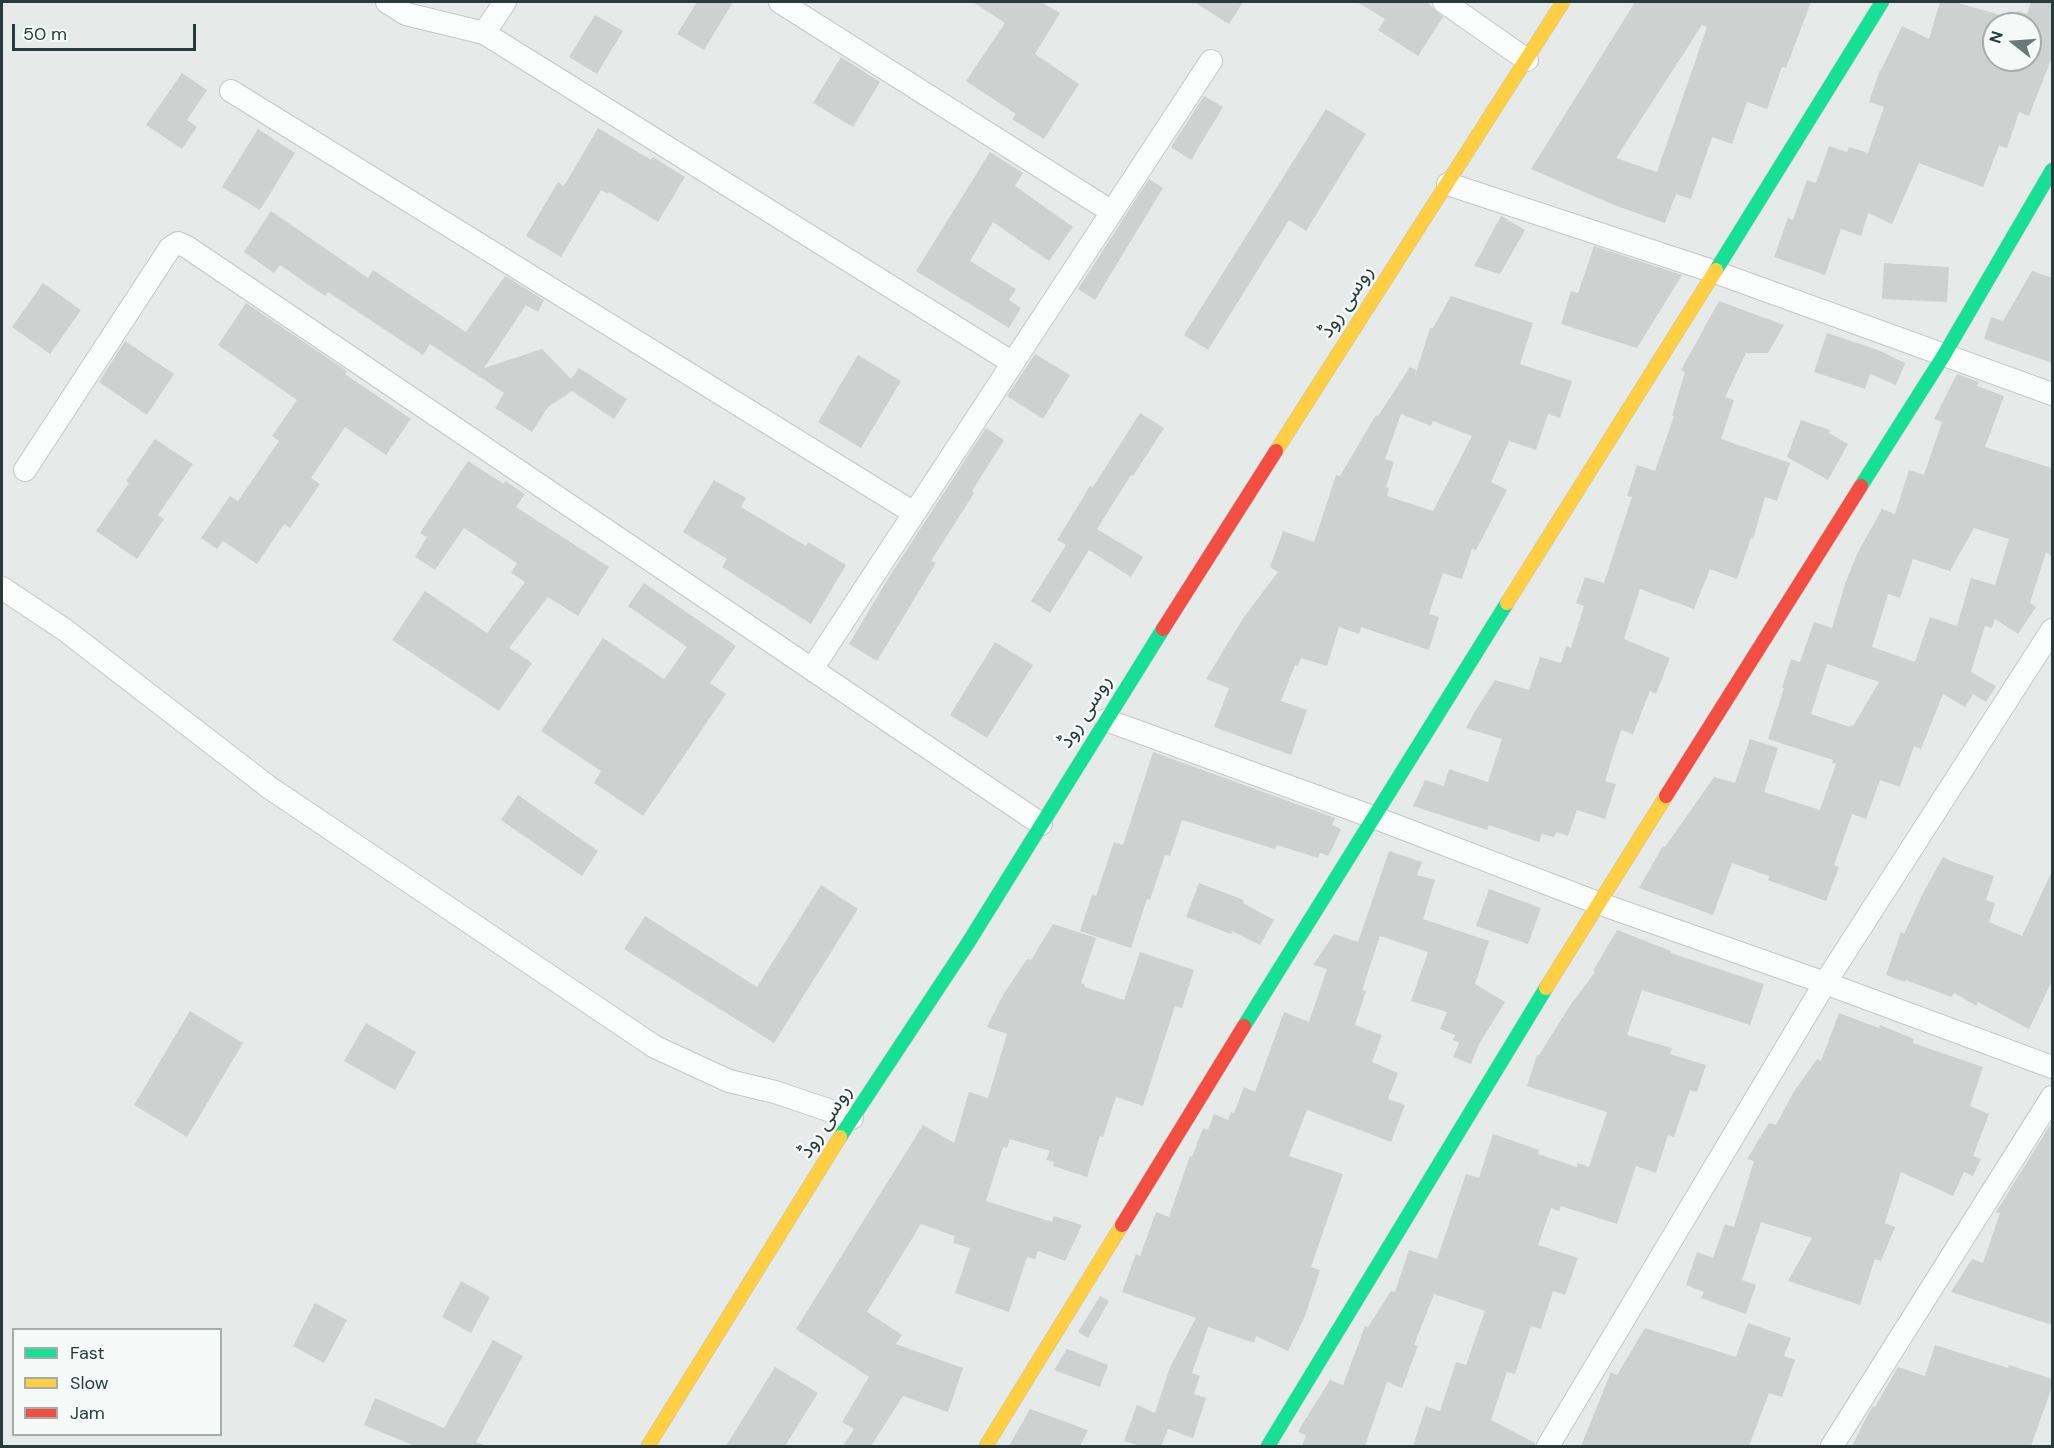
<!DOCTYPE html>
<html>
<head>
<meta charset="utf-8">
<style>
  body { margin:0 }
  #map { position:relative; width:2054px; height:1448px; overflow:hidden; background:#e6eae9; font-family:"DM Sans",sans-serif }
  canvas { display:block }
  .frame { position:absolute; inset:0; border:3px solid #253c3b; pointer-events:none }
  .legend { position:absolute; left:12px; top:1328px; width:210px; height:108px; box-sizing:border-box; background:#f5f9f8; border:2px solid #a2adac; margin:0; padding:8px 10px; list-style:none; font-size:18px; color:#253c3b }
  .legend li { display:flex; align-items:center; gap:12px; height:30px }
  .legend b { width:30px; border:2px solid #a2adac }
  .north { position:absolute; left:1982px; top:12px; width:60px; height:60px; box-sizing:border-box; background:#f5f9f8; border:2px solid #a2adac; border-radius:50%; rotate:287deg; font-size:16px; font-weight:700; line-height:24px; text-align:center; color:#253c3b }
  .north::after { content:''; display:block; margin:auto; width:21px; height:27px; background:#697978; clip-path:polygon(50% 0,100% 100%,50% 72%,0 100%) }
  .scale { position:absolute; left:12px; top:24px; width:184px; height:27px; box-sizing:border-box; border:3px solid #253c3b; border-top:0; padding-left:8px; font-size:18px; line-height:21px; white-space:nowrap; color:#253c3b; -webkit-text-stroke:4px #f5f9f8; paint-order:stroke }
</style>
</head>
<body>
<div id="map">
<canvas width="2054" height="1448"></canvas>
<div class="frame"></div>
<ul class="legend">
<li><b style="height:8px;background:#16e098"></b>Fast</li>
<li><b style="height:8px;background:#ffcf43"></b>Slow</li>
<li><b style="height:8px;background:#f24e42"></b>Jam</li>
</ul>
<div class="north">N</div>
<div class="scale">50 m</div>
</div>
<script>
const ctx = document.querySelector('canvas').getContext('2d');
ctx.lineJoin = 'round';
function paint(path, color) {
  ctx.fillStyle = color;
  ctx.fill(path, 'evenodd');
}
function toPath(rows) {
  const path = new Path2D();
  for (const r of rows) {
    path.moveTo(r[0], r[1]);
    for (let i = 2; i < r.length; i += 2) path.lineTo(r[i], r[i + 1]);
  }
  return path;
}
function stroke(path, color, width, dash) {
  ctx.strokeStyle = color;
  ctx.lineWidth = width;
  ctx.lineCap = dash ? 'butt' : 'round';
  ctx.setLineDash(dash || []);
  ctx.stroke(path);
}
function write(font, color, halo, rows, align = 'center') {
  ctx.font = font + ' "DM Sans","Noto Sans Arabic",sans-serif';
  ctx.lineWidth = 5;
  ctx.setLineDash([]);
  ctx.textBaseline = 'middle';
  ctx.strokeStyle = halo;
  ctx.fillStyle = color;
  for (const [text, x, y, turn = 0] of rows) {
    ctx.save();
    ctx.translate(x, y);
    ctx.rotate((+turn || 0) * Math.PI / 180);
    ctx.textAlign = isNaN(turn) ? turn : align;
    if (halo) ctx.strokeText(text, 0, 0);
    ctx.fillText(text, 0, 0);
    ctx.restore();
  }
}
const building = toPath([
  [697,2,733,2,704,50,677,34],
  [973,2,1041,2,1060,13,1035,54,1079,84,1044,139,1012,119,1016,114,966,81,1005,23],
  [1194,2,1243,2,1229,24],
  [1357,2,1427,2,1443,17,1418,56,1378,30,1385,19],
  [1635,2,1811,2,1786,68,1782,67,1767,109,1747,102,1732,144,1712,137,1691,199,1676,194,1665,223,1614,205,1531,169],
  [1702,25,1707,27,1657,172,1616,158],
  [1940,2,1955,2,2014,19,2017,11,2027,14,2031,2,2052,2,2052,57,2029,116,2019,112,2007,148,1999,146,1983,187,1919,163,1892,224,1868,213,1861,236,1841,229,1825,275,1774,257,1788,218,1793,220,1807,180,1816,183,1829,146,1847,152,1849,147,1868,153,1884,107,1869,102,1880,70,1881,70,1902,26,1929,39],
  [1994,24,2030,24,2030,60,1994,60],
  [595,15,623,31,597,74,569,57],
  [841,57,880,82,853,127,813,103],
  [182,73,207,90,187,120,197,127,182,149,146,125],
  [1204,96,1223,107,1191,160,1171,147],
  [1326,109,1366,134,1306,231,1289,220,1208,350,1184,335],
  [598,128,651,160,653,157,685,177,658,222,609,192,608,194,601,190,561,257,526,236,558,182,564,186],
  [258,129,295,153,260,210,222,187],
  [990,152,1023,173,1015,186,1073,227,1049,261,993,222,970,261,1016,289,1009,300,1021,308,1009,328,916,271],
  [1149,179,1163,188,1095,300,1078,289],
  [271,211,368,278,373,270,466,332,505,276,544,300,538,312,526,305,484,368,542,349,571,379,579,368,627,399,614,419,572,391,548,407,532,432,495,408,504,393,430,344,423,355,328,292,325,296,280,265,274,273,244,252],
  [1501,216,1525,230,1500,274,1474,266],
  [1594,246,1682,275,1637,348,1561,324,1571,291,1578,293],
  [1884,263,1949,267,1947,302,1882,299],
  [2032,271,2052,278,2052,363,1984,339,1991,317,2003,321],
  [43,283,81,310,50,354,12,327],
  [1451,296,1533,323,1520,364,1572,381,1560,418,1548,414,1536,450,1509,441,1491,482,1507,490,1476,550,1472,549,1462,579,1443,573,1429,614,1439,617,1429,650,1361,627,1359,634,1339,627,1327,666,1301,658,1298,666,1295,665,1281,701,1307,710,1291,755,1214,727,1229,688,1206,679,1244,617,1278,572,1270,567,1283,531,1314,542,1336,475,1340,476,1376,415,1378,416,1410,367,1416,370,1415,376,1430,328,1433,328],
  [1401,414,1431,426,1433,421,1472,436,1433,511,1387,496,1389,488,1386,487,1394,462,1385,459],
  [1719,301,1784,325,1768,353,1746,353,1725,397,1734,400,1721,439,1790,463,1777,501,1765,497,1753,539,1751,538,1737,579,1710,569,1694,609,1640,589,1624,639,1670,658,1656,694,1650,691,1633,734,1621,730,1605,781,1616,784,1605,819,1577,810,1568,836,1556,832,1554,837,1542,834,1539,842,1489,825,1487,830,1413,806,1425,780,1444,786,1449,769,1488,782,1502,739,1466,728,1474,713,1495,680,1529,690,1540,657,1561,663,1566,646,1571,648,1584,606,1576,603,1585,577,1604,583,1632,497,1627,496,1637,465,1655,471,1674,416,1672,416,1685,372,1681,370],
  [246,303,347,371,345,374,411,419,386,455,345,427,311,478,320,484,290,528,284,524,257,564,223,541,217,549,201,538,230,496,238,501,279,441,272,436,297,400,218,345],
  [1827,333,1878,350,1905,363,1896,385,1870,374,1865,389,1814,372],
  [125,341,174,374,147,415,99,382],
  [1035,354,1070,375,1043,419,1007,396],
  [858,355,901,381,861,448,818,422],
  [1957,374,1979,382,1977,386,2004,396,1985,447,2052,468,2052,557,2046,552,2030,603,2036,607,2018,634,1995,619,1992,628,1985,626,1971,672,1996,686,1986,702,1973,694,1965,707,1943,694,1921,749,1914,746,1900,787,1880,780,1866,819,1852,814,1834,865,1839,867,1826,901,1768,880,1769,876,1732,863,1713,915,1639,888,1663,846,1665,847,1714,777,1735,783,1750,739,1778,748,1764,792,1820,810,1836,764,1832,763,1833,760,1768,739,1784,688,1782,688,1791,659,1800,662,1814,622,1832,628,1845,584,1857,554,1882,509,1895,514,1909,470,1924,475,1942,422,1934,419],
  [1974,528,2009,539,1995,585,1971,578,1957,626,1930,617,1915,662,1872,647,1888,594,1900,598,1913,559,1950,571],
  [1827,664,1879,682,1853,726,1850,725,1850,727,1811,714],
  [1140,413,1164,428,1133,476,1131,475,1097,529,1143,557,1131,577,1089,550,1050,613,1031,601,1066,545,1057,540,1090,486,1093,487],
  [1801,420,1830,430,1829,433,1848,444,1828,480,1787,457],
  [986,428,1004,440,972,491,974,493,931,561,936,563,877,661,849,644,889,577],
  [155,439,193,464,158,515,164,519,137,559,96,531,129,483,126,481],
  [468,461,504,484,505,481,525,494,516,507,609,567,578,616,548,597,509,648,532,663,499,711,392,640,425,591,487,633,525,582,511,573,517,563,464,528,435,570,415,557,427,537,420,533],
  [714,480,746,498,741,507,806,546,808,542,846,565,811,624,722,567,727,559,683,532],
  [644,583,736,646,710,683,726,694,643,816,594,783,601,771,541,731,603,638,664,679,687,647,628,606],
  [995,642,1033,665,987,738,950,715],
  [1153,752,1335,818,1332,825,1341,829,1334,845,1328,856,1320,853,1318,858,1277,845,1275,849,1182,820,1170,856,1165,855,1150,900,1147,899,1131,948,1080,931,1092,895,1096,896,1114,842,1123,845],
  [518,795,598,851,582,876,501,820],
  [1389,851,1422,862,1417,875,1435,880,1423,919,1489,941,1475,984,1505,1002,1479,1044,1471,1064,1453,1057,1459,1043,1453,1040,1455,1035,1440,1029,1447,1012,1411,1001,1428,952,1380,936,1362,990,1366,991,1355,1025,1382,1035,1372,1062,1398,1073,1388,1099,1405,1105,1391,1142,1307,1110,1289,1156,1343,1174,1311,1267,1320,1270,1305,1316,1288,1351,1256,1336,1254,1343,1208,1327,1192,1373,1200,1376,1194,1394,1206,1398,1193,1438,1168,1429,1161,1446,1140,1446,1124,1441,1137,1405,1155,1413,1170,1367,1196,1318,1122,1292,1136,1254,1140,1256,1156,1212,1169,1217,1190,1156,1192,1157,1203,1128,1208,1130,1214,1114,1228,1120,1231,1112,1234,1113,1244,1087,1255,1092,1284,1012,1309,1022,1327,969,1313,965,1334,934,1358,942],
  [1943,857,1953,862,1994,876,1986,900,1995,903,1989,922,2022,936,2052,871,2052,981,2029,1029,1978,1002,1976,1006,1955,993,1951,997,1906,980,1905,982,1886,975,1901,932,1904,934,1923,893],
  [1199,883,1244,900,1243,903,1274,920,1260,945,1232,931,1231,934,1186,917],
  [821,885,858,909,774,1043,624,949,645,916,757,987],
  [1489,889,1541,908,1528,944,1476,926],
  [1053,924,1096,938,1081,983,1085,985,1085,987,1124,1000,1140,952,1194,970,1182,1008,1175,1006,1143,1106,1116,1097,1103,1137,1100,1136,1087,1177,1053,1166,1054,1162,1046,1160,1050,1151,1010,1139,1007,1148,1003,1147,986,1201,1052,1222,1054,1216,1082,1225,1065,1261,1038,1251,1035,1259,1027,1257,1009,1312,955,1293,970,1248,953,1243,955,1236,921,1224,867,1312,902,1335,896,1344,963,1368,948,1412,903,1396,871,1446,843,1446,854,1429,842,1422,869,1377,796,1329,923,1125,954,1143,969,1092,988,1098,1007,1034,987,1027,1003,995,1027,959,1031,960],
  [1617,930,1671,951,1671,953,1764,984,1750,1025,1642,990,1627,1035,1672,1048,1670,1054,1706,1065,1697,1092,1690,1090,1674,1137,1668,1135,1656,1173,1636,1166,1617,1224,1561,1206,1559,1211,1551,1208,1538,1245,1578,1258,1565,1295,1553,1291,1541,1329,1531,1326,1515,1374,1507,1372,1491,1420,1535,1443,1535,1446,1413,1446,1426,1406,1440,1411,1456,1362,1466,1365,1485,1311,1434,1294,1414,1345,1418,1346,1402,1388,1387,1382,1365,1446,1302,1446,1306,1435,1298,1432,1303,1423,1330,1380,1343,1385,1365,1326,1368,1327,1391,1291,1395,1292,1409,1250,1437,1259,1466,1174,1479,1178,1493,1134,1539,1150,1538,1154,1577,1167,1578,1163,1589,1167,1607,1112,1527,1086,1537,1055,1539,1055,1569,1007,1595,972,1593,971],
  [190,1011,243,1043,187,1137,134,1105],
  [1839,1013,1879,1028,1880,1025,1914,1039,1913,1043,1983,1067,1970,1106,1989,1114,1973,1156,1981,1159,1973,1176,1964,1172,1953,1196,1901,1172,1885,1223,1895,1227,1881,1261,1875,1259,1860,1305,1788,1281,1812,1238,1761,1222,1742,1280,1756,1285,1746,1314,1701,1298,1704,1292,1686,1285,1697,1252,1713,1258,1725,1224,1734,1227,1754,1161,1747,1159,1769,1123,1776,1125,1793,1093,1817,1059,1821,1061],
  [366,1023,416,1052,395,1090,344,1061],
  [2052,1122,2052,1325,1951,1292,1972,1259,1983,1263,2000,1213,1996,1212],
  [461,1281,490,1297,471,1333,442,1317],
  [1100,1296,1109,1301,1088,1338,1078,1332],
  [315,1303,347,1320,324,1363,293,1346],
  [1748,1323,1791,1338,1784,1356,1795,1360,1782,1397,1769,1393,1749,1446,1581,1446,1611,1372,1617,1375,1645,1328,1736,1357],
  [493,1340,523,1356,476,1442,487,1446,415,1446,364,1425,375,1398,444,1428],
  [1935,1345,2008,1368,2009,1365,2052,1379,2052,1387,2031,1446,1852,1446,1868,1414,1873,1406,1875,1407,1898,1367,1925,1376],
  [1067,1349,1108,1365,1100,1387,1054,1370],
  [775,1367,818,1393,785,1446,726,1446],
  [1030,1409,1088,1430,1080,1446,1009,1446]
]);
const street = toPath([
  [387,2,406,14,484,33,505,2],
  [780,2,1112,212],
  [1444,2,1527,60],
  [484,33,1013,363],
  [231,91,914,513],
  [1448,184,1715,272,2052,394],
  [25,470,170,248,178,243,187,247,1041,824],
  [2,588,65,630,270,788,655,1047,729,1081,775,1092,852,1118],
  [812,669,1211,61],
  [1106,720,1373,817,1598,903,1825,983,2052,1067],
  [1548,1446,1825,983,2052,630],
  [1832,1446,2052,1097]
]);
const fast = toPath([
  [1716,270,1882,2],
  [1861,486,1944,355,2052,170],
  [1244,1026,1507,603],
  [840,1137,968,943,1163,629],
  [1268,1446,1546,988]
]);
const slow = toPath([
  [1276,451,1563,2],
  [1507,603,1716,270],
  [1546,988,1666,796],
  [648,1446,840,1137],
  [986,1446,1122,1225]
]);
const jam = toPath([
  [1163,629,1276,451],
  [1666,796,1861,486],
  [1122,1225,1244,1026]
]);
const streetNames = [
  ["روسی روڈ",1347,302,-57],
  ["روسی روڈ",1086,712,-58],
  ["روسی روڈ",826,1122,-58]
];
paint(building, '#cdd2d1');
stroke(street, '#c3c7c6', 24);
stroke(fast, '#c2c8c7', 15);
stroke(slow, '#c2c8c7', 15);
stroke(jam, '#c2c8c7', 15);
stroke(street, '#fbfcfc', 22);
stroke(fast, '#16e098', 14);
stroke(slow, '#ffcf43', 14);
stroke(jam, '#f24e42', 14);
write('21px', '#253c3b', '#f5f9f8', streetNames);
</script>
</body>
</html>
